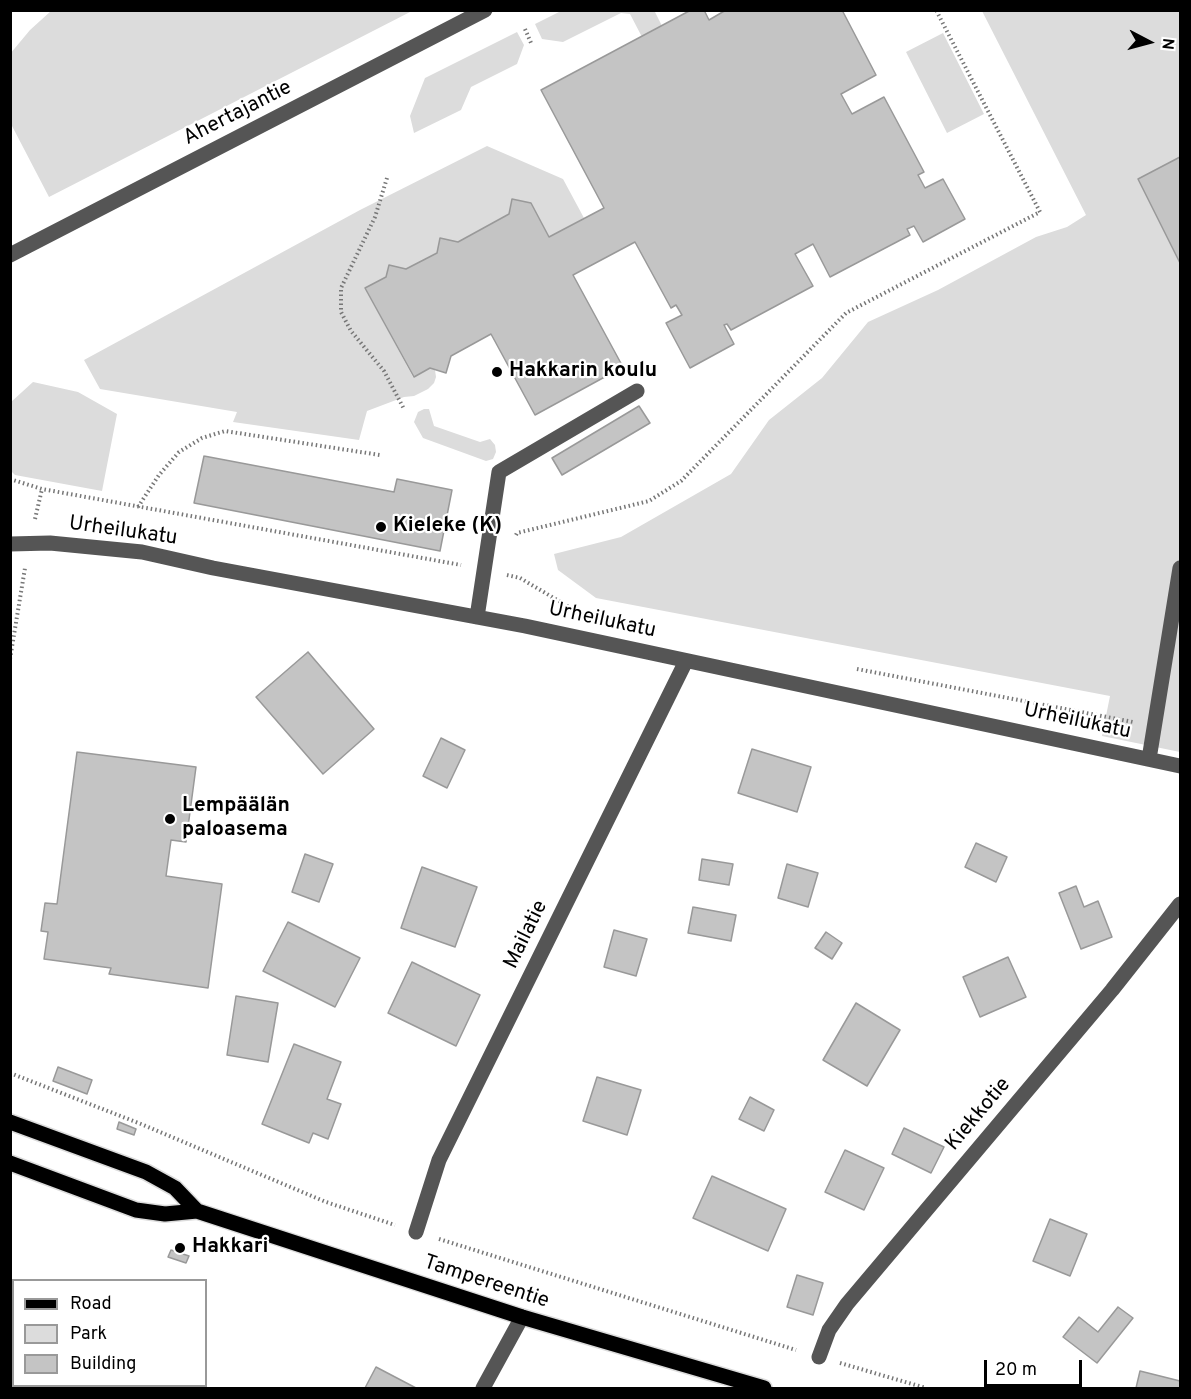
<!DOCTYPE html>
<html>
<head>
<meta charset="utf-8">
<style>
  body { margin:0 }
  #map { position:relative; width:1191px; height:1399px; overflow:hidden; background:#fff; font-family:Overpass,sans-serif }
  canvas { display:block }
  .frame { position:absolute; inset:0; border:12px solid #000; pointer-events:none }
  .legend { position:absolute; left:12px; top:1279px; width:195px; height:108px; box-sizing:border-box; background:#fff; border:2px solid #999; margin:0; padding:8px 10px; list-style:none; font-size:18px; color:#000 }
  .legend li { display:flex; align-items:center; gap:12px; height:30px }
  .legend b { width:30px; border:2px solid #999 }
  .north { position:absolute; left:1119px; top:12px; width:60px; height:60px; -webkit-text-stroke:4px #fff; paint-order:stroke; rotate:96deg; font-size:16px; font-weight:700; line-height:24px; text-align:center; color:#000 }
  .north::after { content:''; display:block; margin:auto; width:21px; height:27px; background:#000; clip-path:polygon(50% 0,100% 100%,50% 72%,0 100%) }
  .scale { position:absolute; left:984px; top:1360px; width:98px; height:27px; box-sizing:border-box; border:3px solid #000; border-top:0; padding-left:8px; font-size:18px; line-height:21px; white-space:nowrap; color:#000; -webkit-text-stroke:4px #fff; paint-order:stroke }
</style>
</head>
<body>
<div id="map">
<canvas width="1191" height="1399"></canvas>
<div class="frame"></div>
<ul class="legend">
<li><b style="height:8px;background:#000"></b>Road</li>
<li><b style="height:16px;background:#dcdcdc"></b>Park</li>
<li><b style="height:16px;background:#c4c4c4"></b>Building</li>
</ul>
<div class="north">N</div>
<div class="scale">20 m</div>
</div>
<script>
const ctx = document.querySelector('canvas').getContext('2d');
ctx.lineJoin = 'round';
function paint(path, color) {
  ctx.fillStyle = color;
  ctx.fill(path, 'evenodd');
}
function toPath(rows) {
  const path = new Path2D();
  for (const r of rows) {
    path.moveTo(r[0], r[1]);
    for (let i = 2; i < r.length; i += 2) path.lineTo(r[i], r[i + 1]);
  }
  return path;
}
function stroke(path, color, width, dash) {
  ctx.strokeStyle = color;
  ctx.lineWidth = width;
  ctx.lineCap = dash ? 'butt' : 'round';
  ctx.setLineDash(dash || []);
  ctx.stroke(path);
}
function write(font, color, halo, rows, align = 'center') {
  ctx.font = font + ' Overpass,sans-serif';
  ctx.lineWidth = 4.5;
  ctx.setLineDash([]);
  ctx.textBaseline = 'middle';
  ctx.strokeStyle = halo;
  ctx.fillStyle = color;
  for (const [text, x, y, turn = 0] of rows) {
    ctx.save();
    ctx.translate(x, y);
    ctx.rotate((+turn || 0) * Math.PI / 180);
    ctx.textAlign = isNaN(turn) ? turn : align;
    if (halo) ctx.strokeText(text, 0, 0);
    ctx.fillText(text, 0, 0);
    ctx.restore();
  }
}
const green = toPath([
  [654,10,662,26,642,37,630,14,621,13,563,42,542,39,535,24,561,11],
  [51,11,51,10,412,11,49,197,11,124,10,54,30,30],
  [982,11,1180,11,1180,752,1102,736,1110,696,596,598,558,570,554,554,621,537,731,474,769,420,822,378,868,322,938,290,1036,237,1067,227,1086,215],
  [517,32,524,45,517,64,471,87,461,110,414,133,410,116,425,78],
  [943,33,984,114,947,133,906,52],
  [487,146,563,179,584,218,549,237,531,203,512,199,509,214,458,242,440,238,437,253,406,269,389,265,386,277,365,288,413,377,430,368,435,370,436,377,434,383,428,389,414,396,404,397,367,411,359,440,233,422,237,412,100,389,84,360,360,210],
  [33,382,78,392,117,414,102,491,15,475,11,471,11,402],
  [424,409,429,409,434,426,480,442,490,439,495,445,496,452,493,459,486,461,423,438,414,422,418,412]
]);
const building = toPath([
  [691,10,704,10,709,20,726,10,842,10,876,75,841,94,852,114,884,97,924,172,918,175,925,188,943,179,965,219,923,242,914,226,907,229,910,235,830,277,813,244,795,254,813,286,731,330,727,324,724,325,734,344,690,368,666,323,682,315,676,305,671,308,635,242,573,275,623,367,535,415,491,334,451,356,446,373,430,368,414,377,365,288,386,277,389,265,406,269,437,253,440,238,458,242,509,214,512,199,531,203,549,237,604,208,541,90,691,10],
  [1180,157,1180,263,1138,179,1180,157],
  [639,406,650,423,562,475,552,458,639,406],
  [204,456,394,492,397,479,452,490,440,551,194,503,204,456],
  [308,652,374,729,323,774,256,697,308,652],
  [441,738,465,750,447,788,423,776,441,738],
  [752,749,811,767,797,812,738,793,752,749],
  [77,752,196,767,186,842,171,840,166,876,222,884,208,988,109,974,111,968,44,959,48,932,41,931,45,903,57,904,77,752],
  [976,843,1007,857,996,882,965,867,976,843],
  [305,854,333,864,319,902,292,892,305,854],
  [702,859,733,864,729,885,699,880,702,859],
  [787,864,818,873,808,907,778,898,787,864],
  [422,867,477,887,455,947,401,928,422,867],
  [1076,886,1084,907,1098,901,1112,937,1081,949,1059,893,1076,886],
  [693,907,736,915,731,941,688,933,693,907],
  [288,922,360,958,335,1007,263,971,288,922],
  [614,930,647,939,636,976,604,967,614,930],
  [826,932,842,943,832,959,815,948,826,932],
  [1008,957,1026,997,980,1017,963,977,1008,957],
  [412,962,480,995,456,1046,388,1013,412,962],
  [236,996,278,1003,268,1062,227,1055,236,996],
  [856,1003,900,1030,867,1086,823,1060,856,1003],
  [294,1044,341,1062,327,1099,341,1104,328,1139,313,1133,309,1143,262,1124,294,1044],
  [58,1067,92,1080,87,1094,53,1081,58,1067],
  [597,1077,641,1090,627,1135,583,1121,597,1077],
  [750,1097,774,1110,764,1131,739,1119,750,1097],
  [119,1122,136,1129,134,1135,117,1129,119,1122],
  [904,1128,944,1147,931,1173,892,1154,904,1128],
  [845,1150,884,1168,864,1210,825,1192,845,1150],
  [712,1176,786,1209,768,1251,693,1218,712,1176],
  [1050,1219,1087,1234,1070,1276,1033,1261,1050,1219],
  [171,1250,189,1256,186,1263,168,1257,171,1250],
  [797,1275,823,1283,813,1315,787,1307,797,1275],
  [1118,1307,1133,1318,1097,1363,1063,1337,1079,1317,1098,1332,1118,1307],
  [376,1367,416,1388,365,1388,376,1367],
  [1140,1371,1180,1381,1180,1388,1136,1388,1140,1371],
  [111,1386,191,1386,189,1388,116,1388,111,1386]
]);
const path = toPath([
  [525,29,531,43],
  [387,178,375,217,341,288,341,312,351,331,384,371,404,409],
  [10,479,42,489,461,565],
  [138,507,159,475,179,452,202,438,225,431,380,455],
  [35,519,42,489],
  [516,535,517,533,649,501,681,481,846,313,1040,212,936,10],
  [507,575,520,578,574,610],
  [10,659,25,568],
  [857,669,1133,722],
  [10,1073,141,1124,326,1202,395,1225],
  [439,1239,796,1350],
  [840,1363,926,1388]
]);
const minor = toPath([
  [10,255,485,10],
  [10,544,50,543,142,552,213,568,525,626,1180,766],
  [477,617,499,472,637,391],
  [1149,759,1180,568],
  [416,1232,439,1160,686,661],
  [819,1357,829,1330,847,1304,1112,990,1180,904],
  [483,1388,522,1317]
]);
const major = toPath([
  [10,1122,146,1172,175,1188,197,1211],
  [10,1163,136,1210,165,1214,197,1211,522,1317,764,1388]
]);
const markers = [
  [497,372,6,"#000"],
  [381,527,6,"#000"],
  [170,819,6,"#000"],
  [180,1248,6,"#000"]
];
const streetNames = [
  ["Ahertajantie",238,114,-27],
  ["Urheilukatu",123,532,8],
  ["Urheilukatu",602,621,12],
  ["Urheilukatu",1077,722,12],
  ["Mailatie",527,935,-64],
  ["Kiekkotie",979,1115,-50],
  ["Tampereentie",486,1283,18]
];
const poiNames = [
  ["Hakkarin koulu",509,372],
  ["Kieleke (K)",393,527],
  ["Lempäälän",182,807],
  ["paloasema",182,831],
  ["Hakkari",192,1248]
];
paint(green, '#dcdcdc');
paint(building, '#c4c4c4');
stroke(building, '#999', 1.5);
stroke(major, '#dbdbdb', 18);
stroke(path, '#777', 4, [1.5, 3]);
stroke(minor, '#555', 15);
stroke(major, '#000', 15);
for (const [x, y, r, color] of markers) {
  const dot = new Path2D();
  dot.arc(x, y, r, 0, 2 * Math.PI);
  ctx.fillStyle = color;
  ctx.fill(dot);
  stroke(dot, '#fff', 2);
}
write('21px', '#000', '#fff', streetNames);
write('bold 21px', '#000', '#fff', poiNames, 'left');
</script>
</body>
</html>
